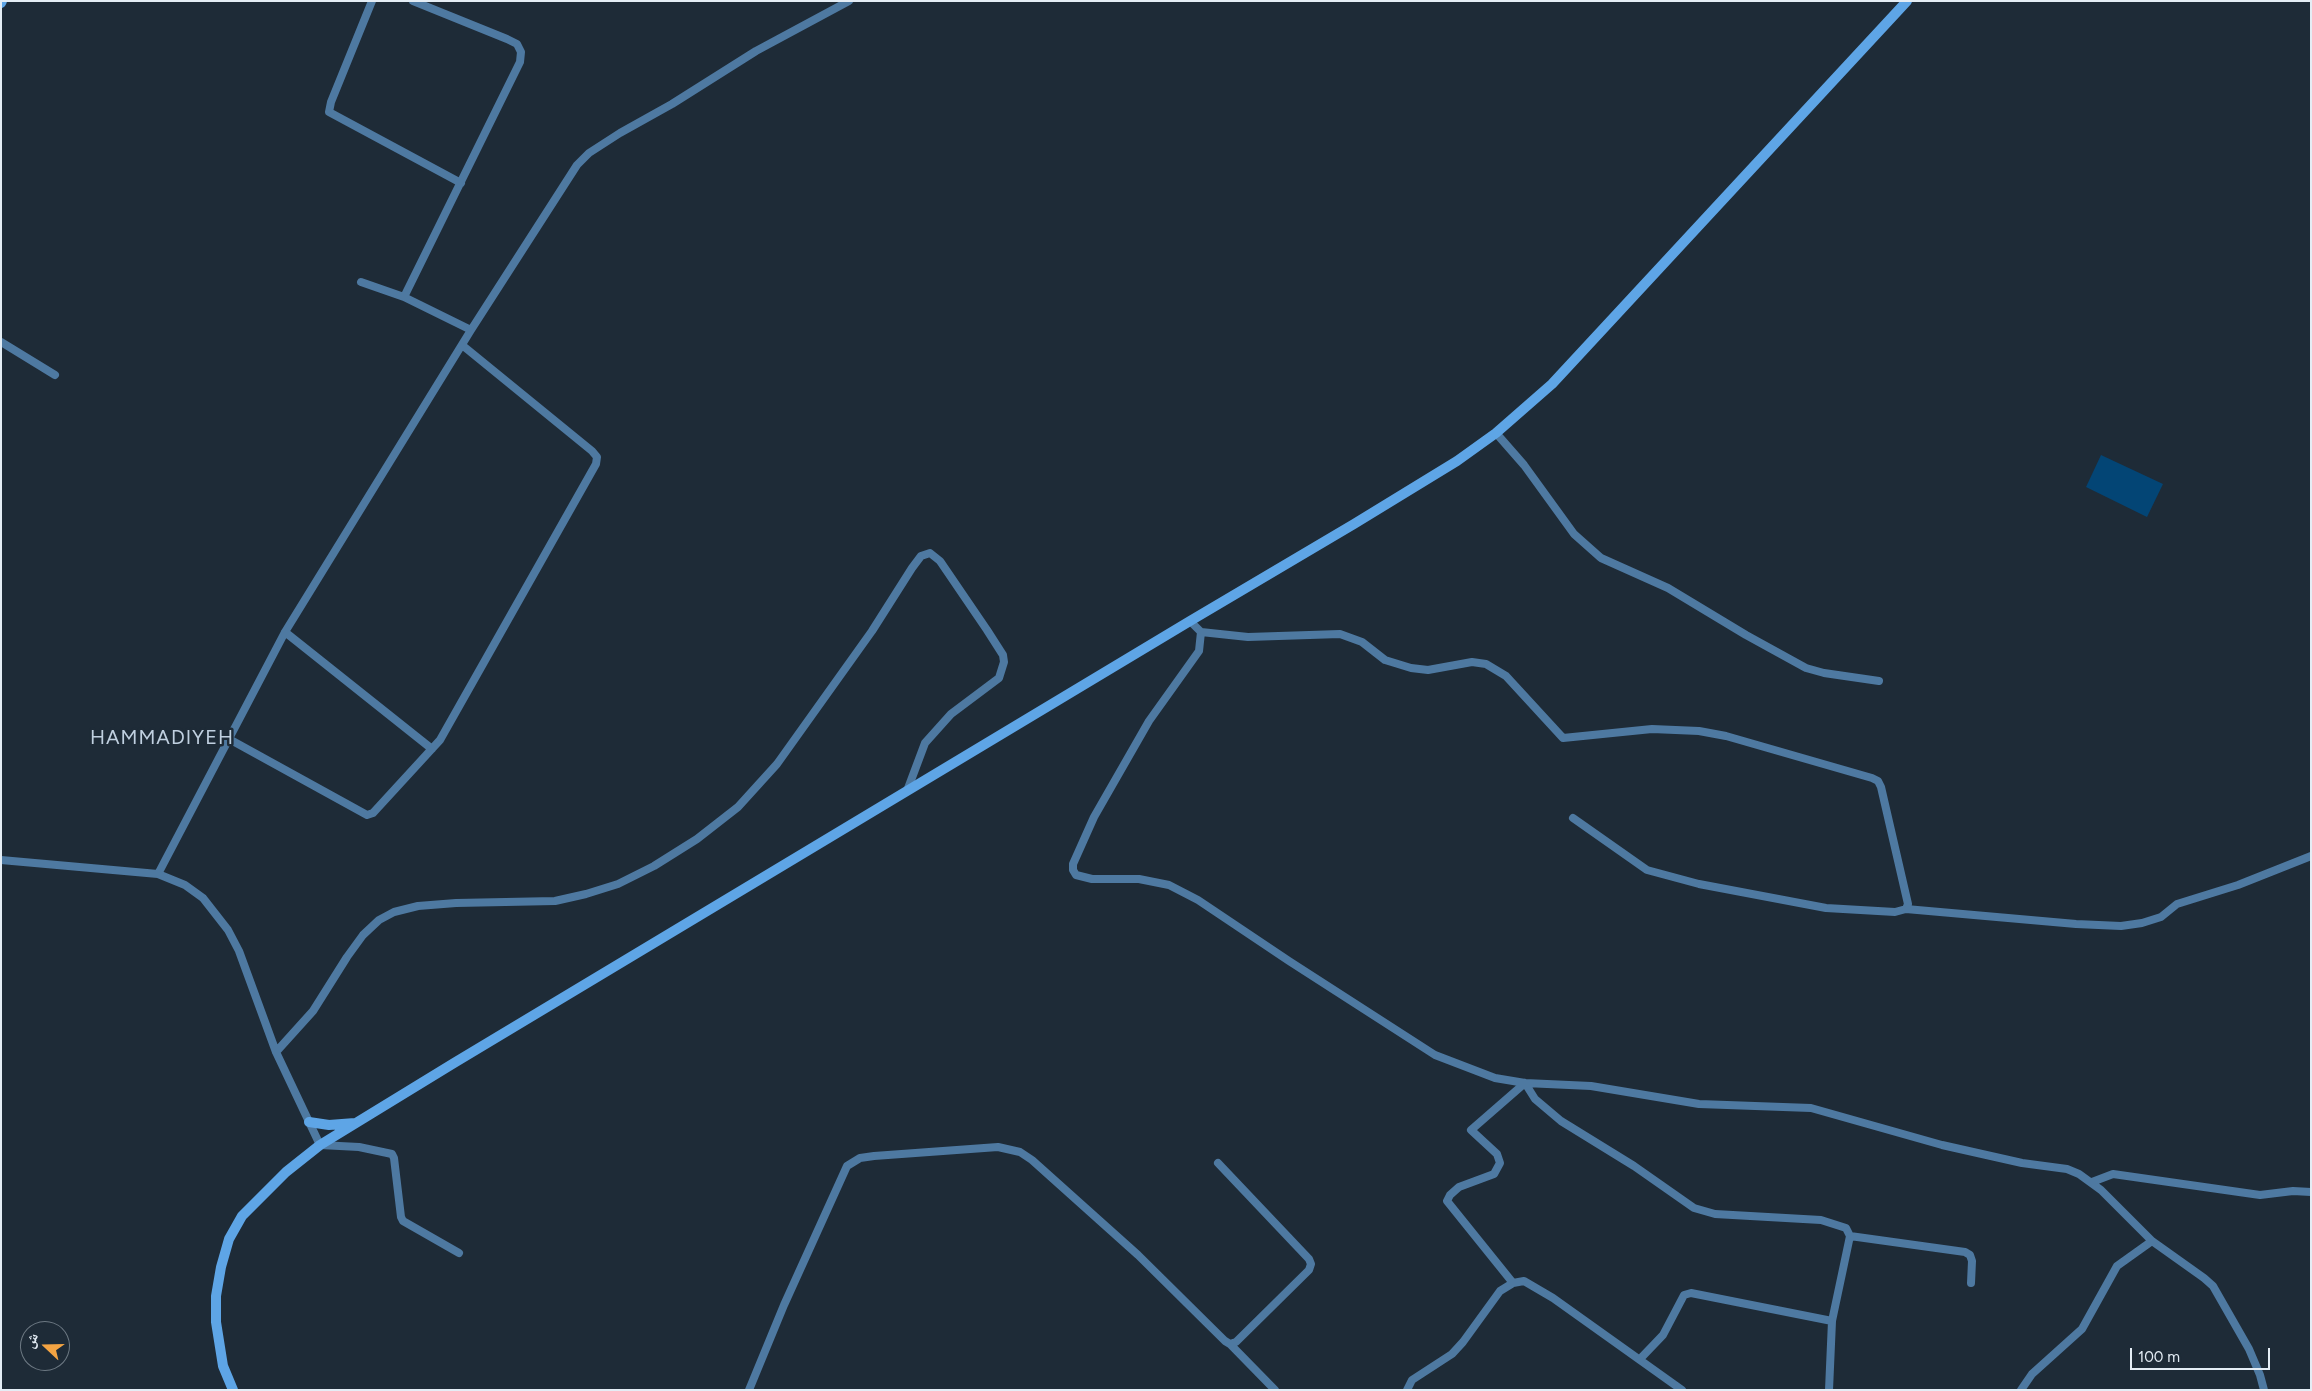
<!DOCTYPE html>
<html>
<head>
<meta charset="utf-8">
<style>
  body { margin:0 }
  #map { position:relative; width:2312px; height:1391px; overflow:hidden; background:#1e2b37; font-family:Figtree,"Noto Naskh Arabic",sans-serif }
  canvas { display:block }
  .frame { position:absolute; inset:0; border:2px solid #e4edf5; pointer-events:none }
  .north { position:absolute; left:20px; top:1321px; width:50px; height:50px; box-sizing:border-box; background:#1e2b37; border:1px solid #6d7983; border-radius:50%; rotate:291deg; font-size:14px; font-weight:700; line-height:20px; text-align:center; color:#e4edf5 }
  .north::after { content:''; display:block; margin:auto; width:18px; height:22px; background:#f3a443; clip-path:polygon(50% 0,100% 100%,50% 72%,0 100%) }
  .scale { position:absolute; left:2130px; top:1348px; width:140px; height:22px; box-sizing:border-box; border:2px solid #e4edf5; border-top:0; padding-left:6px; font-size:15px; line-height:18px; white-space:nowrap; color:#e4edf5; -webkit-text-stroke:4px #1e2b37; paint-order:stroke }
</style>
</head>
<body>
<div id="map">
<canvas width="2312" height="1391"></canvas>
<div class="frame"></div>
<div class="north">ش</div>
<div class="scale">100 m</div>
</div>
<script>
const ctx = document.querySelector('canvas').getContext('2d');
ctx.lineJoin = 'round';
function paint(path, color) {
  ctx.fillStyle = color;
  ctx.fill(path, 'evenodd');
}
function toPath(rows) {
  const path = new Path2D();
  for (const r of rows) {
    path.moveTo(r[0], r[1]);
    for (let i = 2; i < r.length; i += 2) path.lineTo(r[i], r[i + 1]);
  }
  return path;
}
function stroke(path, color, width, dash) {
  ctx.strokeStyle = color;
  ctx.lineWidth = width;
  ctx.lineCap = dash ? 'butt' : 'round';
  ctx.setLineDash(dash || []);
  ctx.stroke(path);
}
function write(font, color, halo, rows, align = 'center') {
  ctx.font = font + ' Figtree,sans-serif';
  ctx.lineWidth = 5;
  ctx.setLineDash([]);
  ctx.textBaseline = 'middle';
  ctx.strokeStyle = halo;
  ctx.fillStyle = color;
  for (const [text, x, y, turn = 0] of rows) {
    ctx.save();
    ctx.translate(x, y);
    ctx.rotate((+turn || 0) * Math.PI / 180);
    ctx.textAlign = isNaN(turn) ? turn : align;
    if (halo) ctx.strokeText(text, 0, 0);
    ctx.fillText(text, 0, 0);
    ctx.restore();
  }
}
const green = toPath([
  [2101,455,2163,484,2147,517,2086,487]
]);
const street = toPath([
  [372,1,331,102,329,112,461,183],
  [361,282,404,297,471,330],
  [404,297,520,62,521,52,517,44,507,39,413,1],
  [1,342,55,375],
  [1496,433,1524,465,1574,534,1601,558,1668,588,1746,635,1806,668,1824,673,1879,681],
  [1190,621,1201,632,1199,651,1149,721,1094,817,1073,864,1073,870,1076,875,1092,879,1139,879,1169,885,1198,900,1289,961,1435,1055,1495,1078,1525,1083,1591,1086,1699,1104,1811,1108,1942,1145,2022,1163,2067,1169,2079,1174,2101,1190,2152,1241,2204,1278,2213,1286,2249,1349,2260,1375,2264,1390],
  [285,632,432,749],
  [1201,632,1248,637,1340,634,1362,642,1385,660,1411,668,1428,670,1472,662,1486,664,1506,676,1563,738,1652,729,1699,731,1726,736,1872,778,1878,781,1881,787,1908,904,1906,909],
  [229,739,367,815,373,813,440,740,596,464,597,457,592,451,462,345],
  [1573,818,1647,870,1699,884,1826,908,1895,912,1906,909,2076,924,2121,926,2142,923,2161,917,2177,904,2238,885,2311,856],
  [1,860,158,874,185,885,203,898,228,930,239,951,276,1052,320,1145,359,1147,392,1154,394,1158,401,1217,403,1221,459,1253],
  [158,874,285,632,471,330,577,165,589,153,620,133,672,104,756,51,849,1],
  [276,1052,313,1011,347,957,363,935,379,920,394,912,418,906,456,903,555,901,586,894,618,884,654,866,697,839,738,807,777,764,872,631,912,568,921,556,930,553,940,561,987,630,1003,655,1004,662,999,678,951,714,925,743,907,791],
  [2092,1182,2113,1174,2260,1195,2293,1191,2311,1192],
  [1850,1236,1965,1252,1970,1255,1972,1261,1971,1283],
  [1513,1283,1447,1201,1450,1195,1459,1187,1494,1174,1500,1163,1497,1154,1471,1130,1525,1083,1535,1099,1561,1121,1634,1166,1694,1208,1715,1214,1821,1220,1846,1228,1850,1236,1832,1321,1829,1390],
  [1230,1344,1275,1390],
  [1640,1359,1663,1335,1684,1295,1691,1293,1832,1321],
  [749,1390,784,1305,847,1166,860,1158,874,1156,998,1147,1020,1152,1032,1160,1138,1255,1225,1341,1230,1344,1236,1342,1309,1270,1311,1264,1309,1259,1218,1163],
  [1407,1390,1412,1380,1452,1354,1463,1342,1500,1291,1513,1283,1524,1281,1553,1298,1682,1390],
  [2021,1390,2032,1374,2082,1329,2117,1266,2152,1241]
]);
const secondary = toPath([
  [1,3,2,1],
  [309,1122,329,1125,355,1123],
  [233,1390,223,1366,216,1322,216,1296,221,1267,229,1239,242,1216,286,1172,320,1145,454,1063,1190,621,1354,524,1457,461,1496,433,1552,384,1907,1]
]);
const quarterNames = [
  ["HAMMADIYEH",162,738]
];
paint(green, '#034575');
stroke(street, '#4e79a1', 8);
stroke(secondary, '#5ea5e6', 10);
ctx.letterSpacing = '1px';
write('20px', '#c0d0e0', '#1e2b37', quarterNames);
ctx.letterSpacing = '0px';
</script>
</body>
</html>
